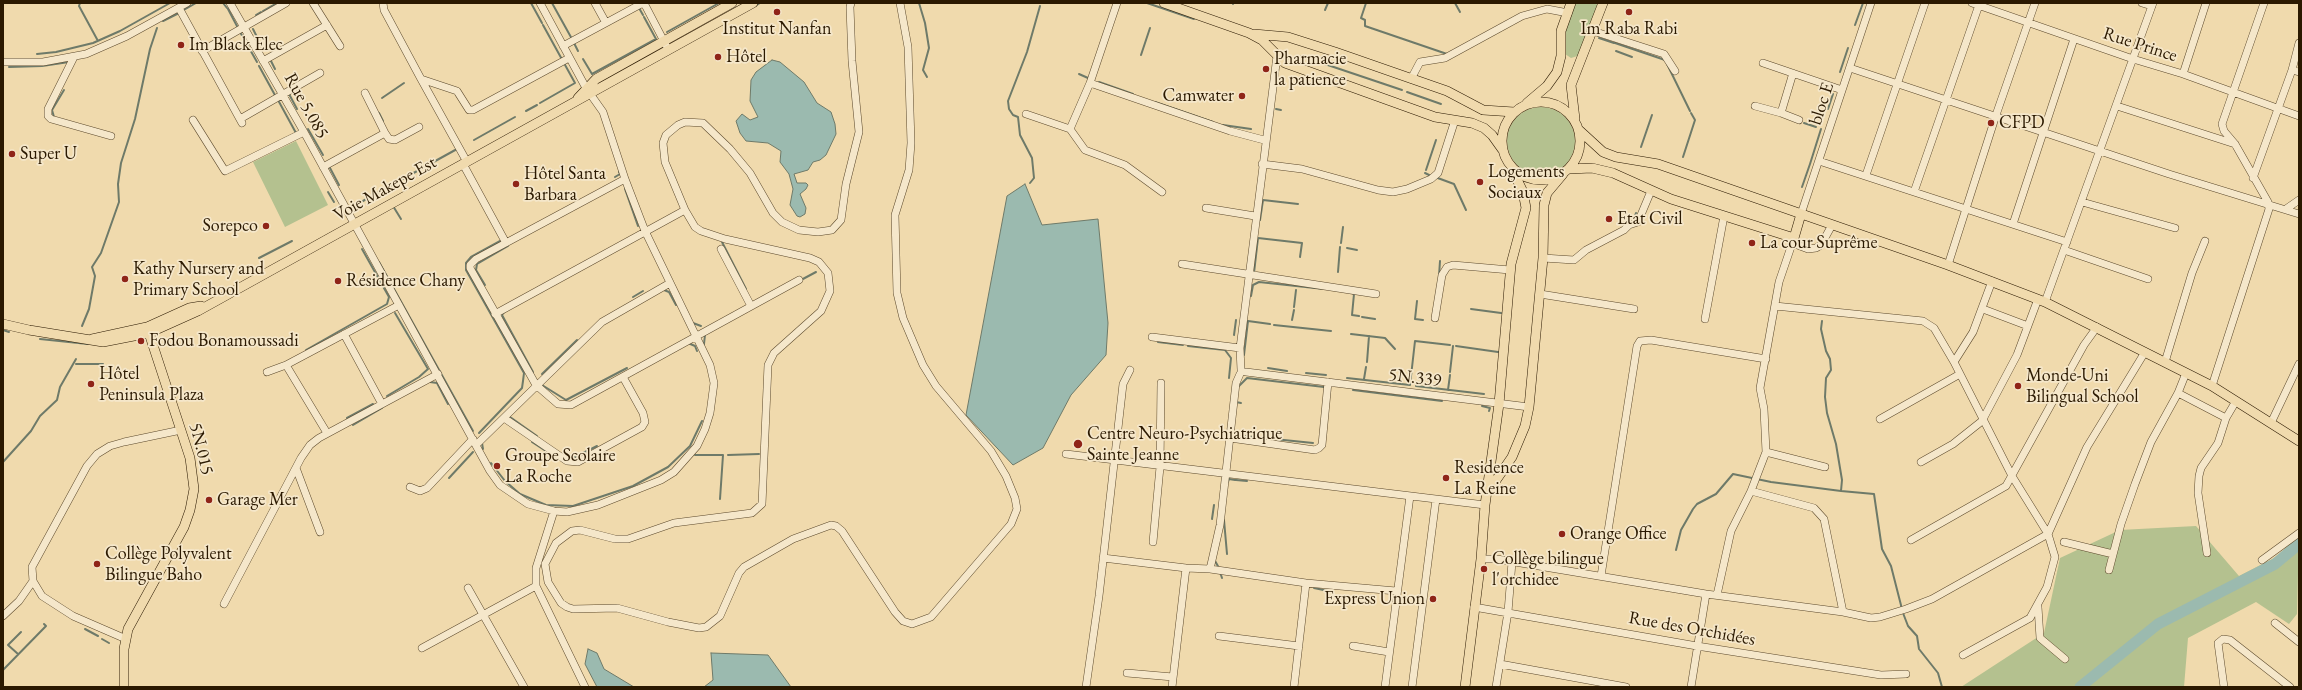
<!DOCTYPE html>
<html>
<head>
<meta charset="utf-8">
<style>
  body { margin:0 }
  #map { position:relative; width:2302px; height:690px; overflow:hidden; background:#f0daad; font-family:"EB Garamond",serif }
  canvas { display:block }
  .frame { position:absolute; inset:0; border:4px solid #2b1901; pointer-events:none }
</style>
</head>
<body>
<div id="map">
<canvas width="2302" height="690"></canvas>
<div class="frame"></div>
</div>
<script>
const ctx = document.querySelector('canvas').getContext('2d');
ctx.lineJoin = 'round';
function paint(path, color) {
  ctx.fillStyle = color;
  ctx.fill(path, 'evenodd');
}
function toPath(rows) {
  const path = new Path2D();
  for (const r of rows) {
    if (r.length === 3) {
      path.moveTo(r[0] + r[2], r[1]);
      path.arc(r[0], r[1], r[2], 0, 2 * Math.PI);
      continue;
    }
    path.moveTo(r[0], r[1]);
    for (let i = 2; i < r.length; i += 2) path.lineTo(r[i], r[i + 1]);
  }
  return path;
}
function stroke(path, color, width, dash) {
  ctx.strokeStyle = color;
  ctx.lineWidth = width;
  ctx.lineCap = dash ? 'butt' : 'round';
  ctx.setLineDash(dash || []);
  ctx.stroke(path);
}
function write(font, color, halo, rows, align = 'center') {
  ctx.font = font + ' "EB Garamond",serif';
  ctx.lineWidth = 3.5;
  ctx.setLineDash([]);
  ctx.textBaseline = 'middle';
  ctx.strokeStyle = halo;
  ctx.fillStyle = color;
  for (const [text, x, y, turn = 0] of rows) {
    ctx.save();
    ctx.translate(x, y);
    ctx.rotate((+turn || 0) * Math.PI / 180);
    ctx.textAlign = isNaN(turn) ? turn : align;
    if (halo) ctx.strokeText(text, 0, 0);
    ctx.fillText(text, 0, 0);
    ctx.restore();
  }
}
const green = toPath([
  [1572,3,1602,3,1584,54,1571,58,1565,54,1562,32],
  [1541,141,34],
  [296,141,328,205,285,227,253,162],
  [2196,526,2239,576,2278,556,2299,533,2297,614,2289,624,2256,602,2188,638,2184,687,1961,687,2044,633,2060,558,2120,530]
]);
const water = toPath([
  [772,60,780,62,804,82,817,103,831,112,835,124,836,134,826,155,820,160,813,162,808,170,794,174,797,183,806,183,808,185,806,189,800,194,806,208,805,214,800,217,797,216,790,205,793,189,789,174,780,162,781,151,768,143,746,141,740,133,736,121,742,114,750,120,758,117,750,101,751,80,756,72,772,60],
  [1025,184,1042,225,1098,219,1108,323,1106,355,1071,395,1043,448,1013,465,966,415,1007,196,1025,184],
  [588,649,597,653,604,669,634,687,597,687,585,664,588,649],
  [711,653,768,655,791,687,704,687,713,680,711,653]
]);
const stream = toPath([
  [80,3,79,6,98,41],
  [223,3,227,8],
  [531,3,542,23],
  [552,3,572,39],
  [919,3,925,23,929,48,923,70,927,77],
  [1147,3,1194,19],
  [1366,3,1361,18,1365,20,1365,26,1447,54],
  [1455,3,1460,12],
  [1233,4,1233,3],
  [755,6,760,3],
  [639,8,643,15],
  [228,9,238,28],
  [1325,10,1328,3],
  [182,11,196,3],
  [263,11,277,3],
  [256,15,261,12],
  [163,21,179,13],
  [1855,25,1863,3],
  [253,29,258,39],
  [240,32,257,62],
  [667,32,719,3],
  [1599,38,1614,43],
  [574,43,578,51],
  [1615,43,1665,60],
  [1616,51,1632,57],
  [37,54,56,52,93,43,120,31,170,3],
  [1141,55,1150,28],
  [1301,56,1402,90],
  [583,59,592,74,656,39,644,17],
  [271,61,275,69],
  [1667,64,1690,111],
  [259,66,276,97],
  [9,67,42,66,69,62],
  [1840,72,1848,48],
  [1079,74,1088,78],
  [1099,82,1133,94],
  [1407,92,1441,104],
  [289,94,297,109],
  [382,98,404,83],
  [278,100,296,133],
  [1155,102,1213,122],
  [540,103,575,83,543,25],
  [1276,109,1281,110],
  [1828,109,1833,94],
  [526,111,537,105],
  [379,113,383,121],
  [54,117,52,110,64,90],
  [1804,123,1816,127],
  [1223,125,1251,129],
  [308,129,323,155],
  [474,140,515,117],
  [1641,147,1652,115],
  [1683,157,1695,120,1691,113],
  [1810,164,1821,129],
  [330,168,339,185],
  [1426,170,1436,140],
  [1425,173,1431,176],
  [615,177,620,174,619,172],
  [1435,177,1454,184,1466,210],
  [1030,183,1034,178,1032,158,1020,135,1018,117,1013,115,1009,109,1008,101,1027,52,1040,6],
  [1802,187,1810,164],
  [625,189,638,226],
  [328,192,334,202],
  [393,206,401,219],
  [352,207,457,149],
  [1260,220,1263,200,1298,204],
  [1633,221,1636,213],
  [722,242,746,289],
  [1341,243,1343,227],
  [1347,248,1357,250],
  [259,258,292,241],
  [379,262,473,431],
  [1338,272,1340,247],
  [1254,273,1258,238,1302,243,1300,257],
  [1439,276,1440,261],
  [801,280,816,272],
  [485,285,476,270,477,264,508,246],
  [664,290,669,292,676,305],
  [1352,293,1354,294,1352,315,1359,316],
  [1251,296,1253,285,1259,282,1324,289],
  [633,297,643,291],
  [1417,301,1415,319,1423,320],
  [1294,307,1296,290],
  [1471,309,1501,313],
  [505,311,502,315,533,372],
  [1362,317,1375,319],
  [1292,320,1294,310],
  [1822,321,1821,329,1826,351,1830,359,1831,370,1826,378,1825,397,1827,413,1836,444,1842,480,1841,491,1874,494,1882,549,1891,566,1903,613,1908,626,1917,636,1919,649,1938,673,1942,687],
  [693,323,701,326],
  [1274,325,1331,331],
  [82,326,89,309,95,276,92,267,101,253,119,202,118,184,121,163,135,119,150,49,157,28],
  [3,330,9,332],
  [1351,334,1385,338,1395,349],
  [1234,335,1236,320],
  [40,339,88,344],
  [1158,342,1183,345],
  [688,343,695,346,697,351],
  [704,344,705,335],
  [1188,346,1225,350,1231,358,1229,378],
  [1456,346,1498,352],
  [306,350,387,304,389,297,362,249],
  [1244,355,1248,321,1270,324],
  [1367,362,1369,336],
  [76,364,103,364],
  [1268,368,1287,371],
  [1450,372,1453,346],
  [1306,373,1326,375],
  [542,374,577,340],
  [1347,378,1410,385,1415,341,1450,345],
  [1364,379,1366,367],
  [430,382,437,383,448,404],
  [542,385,566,400,627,368],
  [1239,386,1247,378,1324,387],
  [1416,386,1484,394],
  [1353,390,1442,401],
  [1448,390,1450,375],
  [387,396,419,377,428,369,395,313],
  [1236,402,1241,403],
  [1482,406,1490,408,1489,411],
  [510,417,537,436],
  [347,418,373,404],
  [353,425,382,408],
  [479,433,522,388,523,381,524,373,466,270,466,263,471,257,502,240],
  [1245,436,1313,443],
  [532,442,555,457],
  [482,443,483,449],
  [695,455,723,455,720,499],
  [728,455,759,454],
  [573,458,597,446],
  [3,462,31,431,40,416,57,400,60,387,76,359],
  [491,463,505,481,520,494,546,505,573,506,633,486,668,467,690,446,702,421],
  [449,478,473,452],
  [1236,480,1247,481],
  [1228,482,1229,479,1235,480],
  [1212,519,1214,505],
  [1224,520,1227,554],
  [1676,550,1681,530,1693,509,1697,504,1716,494,1733,474,1771,482,1841,491],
  [1214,559,1219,568],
  [1220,572,1222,578],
  [1314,588,1333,592],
  [85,629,98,636],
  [102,639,109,643],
  [18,654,8,645,21,632],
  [3,670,46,626,44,624]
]);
const river = toPath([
  [2080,687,2158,624,2275,564,2299,544]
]);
const minor = toPath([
  [230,3,304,132,490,471,500,485,528,504,554,511,567,512,598,505,661,480,674,472,697,446,705,429,710,413,714,383,710,365,645,231,625,179,603,112,586,88,540,3],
  [313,3,340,46],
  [383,3,384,10,421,79,457,91,469,110,473,110,569,58],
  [595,3,606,23],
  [644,3,668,49],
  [851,3,850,7,852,61,859,132,846,184,841,220,832,230,818,232,799,230,782,222,773,213,750,173,730,149,703,123,685,122,678,125,666,135,663,143,665,162,685,210,695,227,701,231,725,239,810,258,819,262,828,273,830,291,821,311,774,353,768,365,762,504,752,513,674,523,628,539,615,539,580,530,572,531,556,543,545,564,548,582,561,603,567,607,573,609,617,608,668,622,699,628,706,627,720,616,739,573,744,567,793,539,831,525,836,526,842,531,895,612,903,621,912,624,931,617,1011,524,1017,509,1015,498,1006,476,991,451,936,386,923,365,903,318,897,293,895,215,909,170,911,143,908,47,900,3],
  [1117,3,1090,83,1230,131,1264,140],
  [1972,3,2133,59,2183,74,2299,116],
  [2142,3,2152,6],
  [179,8,242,123],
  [1593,31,1664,54,1675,71],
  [563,46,643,3],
  [202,51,286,3],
  [74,57,48,109,48,116,51,119,111,136],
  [263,61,327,25],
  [3,62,43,62,86,54,127,36,187,3],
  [1763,63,1842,90],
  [1850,68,2169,174,2299,214],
  [2292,70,2299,43],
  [2183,74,2206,3],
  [421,79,467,162],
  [1411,79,1420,62,1445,58,1522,16,1547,9,1568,13],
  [365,93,385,133],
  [1755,106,1781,113,1793,73],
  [2117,106,2235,144],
  [1781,113,1799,120],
  [1026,114,1070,129,1085,150,1125,165,1162,192],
  [240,119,320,73],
  [193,120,225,171,304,132],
  [1070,129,1090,83],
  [1819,161,2067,242],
  [463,164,506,243],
  [1262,164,1302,169,1378,190,1393,192,1407,189,1431,179,1438,173,1455,120],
  [323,167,385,133,389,139,395,140,419,127],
  [1866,175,1925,3],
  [2253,178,2292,70,2299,72],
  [625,179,476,259,470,265,470,268,536,385,558,404,571,405,799,280],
  [1914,192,1979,5],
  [2082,202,2175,228],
  [1206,208,1255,216],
  [2286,209,2299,200],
  [1801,214,1871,3],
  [2013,224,2074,39],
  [1792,243,1808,249,1816,248,1821,245,1832,225],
  [721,249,751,306],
  [2064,250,2148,279],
  [1543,258,1574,260,1586,250,1624,230,1629,225,1638,222,1651,191],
  [1182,264,1376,294],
  [1948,265,1996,115,2035,3],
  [1540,294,1634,309],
  [2045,302,2153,3],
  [1775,306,1923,321,1934,328,1954,362],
  [1983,309,2028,326],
  [495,314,685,210],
  [1435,318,1442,275,1447,267,1453,265,1510,270],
  [1705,319,1724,216],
  [344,334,382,404],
  [1152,337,1240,348],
  [2165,362,2192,273,2205,241],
  [286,365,327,433],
  [1241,370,1240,348,1277,56],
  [267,372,286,365,399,305],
  [1246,372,1529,407],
  [2212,386,2269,209,2268,202,2235,144,2224,131,2222,124,2264,3],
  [2178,393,2226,418],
  [504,418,567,461,578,462,642,427,645,422,643,413,623,377],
  [1880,419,1960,374],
  [2271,423,2299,364],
  [1230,438,1315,450,1319,448,1322,445,1328,382],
  [476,445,602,322,670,283],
  [1766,452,1825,467],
  [1066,454,1485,505],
  [1921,462,1953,444,1982,421,2017,355,2038,299],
  [296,468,320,532],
  [410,487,420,491,427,488,473,439],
  [1751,491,1814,508,1824,519,1843,612],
  [554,511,536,568,536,586,585,687],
  [1911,540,2006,486,2084,345,2097,327],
  [1153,542,1160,467,1161,383],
  [2064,542,2113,554],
  [2207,553,2198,493,2199,476,2201,468,2218,443,2226,418,2236,401],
  [1103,558,1186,568,1210,569,1306,583,1396,591],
  [1481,559,1497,559,1706,594,1843,612,1871,618,1880,617,1906,609,1932,599,2048,534,2087,447,2145,352],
  [2262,560,2299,533],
  [1210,569,1220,525,1236,383,1240,374],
  [2109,570,2121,524,2135,484,2151,442,2178,393,2186,373],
  [1601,576,1637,346,1640,341,1651,340,1766,359],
  [468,588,524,687],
  [1717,595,1731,531,1751,491,1766,452,1764,409,1760,388,1779,282,1794,238],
  [224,604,301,458,310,445,319,438,438,374],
  [1474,607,1697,646,1881,675,1906,674],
  [2038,607,2040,638,2065,659],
  [3,616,19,601,33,581],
  [2275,623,2299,642],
  [1219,636,1299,646],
  [126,639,73,616,42,596,33,581,32,567,87,466,97,454,110,446,124,442,181,430],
  [1353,646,1389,652],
  [422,648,536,586],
  [1963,655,2030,618,2047,587,2055,557,2048,534,2012,476,1954,362,1973,332,1992,281],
  [1500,664,1626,687],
  [1127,673,1173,677],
  [1086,687,1099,596,1123,384,1130,370],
  [1172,687,1186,568],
  [1294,687,1306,583],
  [1385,687,1410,496],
  [1412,687,1436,499],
  [1496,687,1508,612,1512,562],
  [1691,687,1706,594],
  [2224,687,2218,643,2223,639,2230,640,2290,687]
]);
const major = toPath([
  [1164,3,1249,33,1262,40,1285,63,1435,117,1472,123,1484,128,1492,135,1502,149],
  [1254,34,1288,37,1335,52,1447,91,1483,110,1514,112],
  [578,98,596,79,732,3],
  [1541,141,39],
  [1527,103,1547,86,1557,72,1561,56,1561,31,1571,3],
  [1575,119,1571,85,1603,3],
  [1579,130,1603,152,1616,157,1658,164,1948,265,2045,302,2212,386,2299,441],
  [1569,169,1592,168,1613,173,1671,199,1794,238,1801,214],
  [3,324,29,330,103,342,149,333,198,311,753,3],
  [92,339,147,327,189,308,201,306],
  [1488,492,1512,457,1525,426,1529,407,1543,258,1544,205,1547,193,1563,174],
  [124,687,124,649,128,629,184,527,190,510,194,489,190,458,147,327],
  [1465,687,1481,559,1485,505,1499,404,1511,264,1526,208,1523,192,1512,169]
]);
const markers = [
  [777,12,4,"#8f2418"],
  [1629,12,4,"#8f2418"],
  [181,45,4,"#8f2418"],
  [718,57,4,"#8f2418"],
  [1266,69,4,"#8f2418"],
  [1242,96,4,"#8f2418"],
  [1991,123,4,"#8f2418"],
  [12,154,4,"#8f2418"],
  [1480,182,4,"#8f2418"],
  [516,184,4,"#8f2418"],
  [1609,219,4,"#8f2418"],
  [266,226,4,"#8f2418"],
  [1752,243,4,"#8f2418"],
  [125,279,4,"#8f2418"],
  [338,281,4,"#8f2418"],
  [141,341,4,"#8f2418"],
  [91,384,4,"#8f2418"],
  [2018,386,4,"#8f2418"],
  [1078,444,5,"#8f2418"],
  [497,466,4,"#8f2418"],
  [1446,478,4,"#8f2418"],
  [209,500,4,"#8f2418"],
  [1562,534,4,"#8f2418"],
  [97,564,4,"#8f2418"],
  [1484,569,4,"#8f2418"],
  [1433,599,4,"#8f2418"]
];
const poiNames = [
  ["Institut Nanfan",777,29,"center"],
  ["Im Raba Rabi",1629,29,"center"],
  ["Im Black Elec",189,45],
  ["Hôtel",726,57],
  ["Pharmacie",1274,59],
  ["la patience",1274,80],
  ["Camwater",1234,96,"right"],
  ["CFPD",1999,123],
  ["Super U",20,154],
  ["Logements",1488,172],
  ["Sociaux",1488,193],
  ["Hôtel Santa",524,174],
  ["Barbara",524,195],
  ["Etat Civil",1617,219],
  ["Sorepco",258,226,"right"],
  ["La cour Suprême",1760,243],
  ["Kathy Nursery and",133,269],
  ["Primary School",133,290],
  ["Résidence Chany",346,281],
  ["Fodou Bonamoussadi",149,341],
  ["Hôtel",99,374],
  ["Peninsula Plaza",99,395],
  ["Monde-Uni",2026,376],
  ["Bilingual School",2026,397],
  ["Centre Neuro-Psychiatrique",1087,434],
  ["Sainte Jeanne",1087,455],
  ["Groupe Scolaire",505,456],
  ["La Roche",505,477],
  ["Residence",1454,468],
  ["La Reine",1454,489],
  ["Garage Mer",217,500],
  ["Orange Office",1570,534],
  ["Collège Polyvalent",105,554],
  ["Bilingue Baho",105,575],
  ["Collège bilingue",1492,559],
  ["l'orchidee",1492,580],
  ["Express Union",1425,599,"right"]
];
const streetNames = [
  ["Rue Prince",2140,45,18],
  ["bloc E",1822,104,-72],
  ["Rue 5.085",306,106,61],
  ["Voie Makepe Est",385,189,-29],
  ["5N.339",1415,378,7],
  ["5N.015",201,449,76],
  ["Rue des Orchidées",1692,629,10]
];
paint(green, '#b4c18f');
paint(water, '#9bbaaf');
stroke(water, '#6e7a69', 1);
stroke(stream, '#6e7a69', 2);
stroke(river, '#9bbaaf', 11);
stroke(minor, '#5c492c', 8);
stroke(major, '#2b1901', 10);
stroke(minor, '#f5e7ca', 7);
stroke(major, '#f0daad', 9);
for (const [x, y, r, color] of markers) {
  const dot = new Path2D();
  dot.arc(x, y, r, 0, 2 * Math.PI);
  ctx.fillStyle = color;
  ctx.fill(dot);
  stroke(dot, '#f5e7ca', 1.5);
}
write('18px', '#2b1901', '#f5e7ca', poiNames, 'left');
write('18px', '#2b1901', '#f5e7ca', streetNames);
</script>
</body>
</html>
